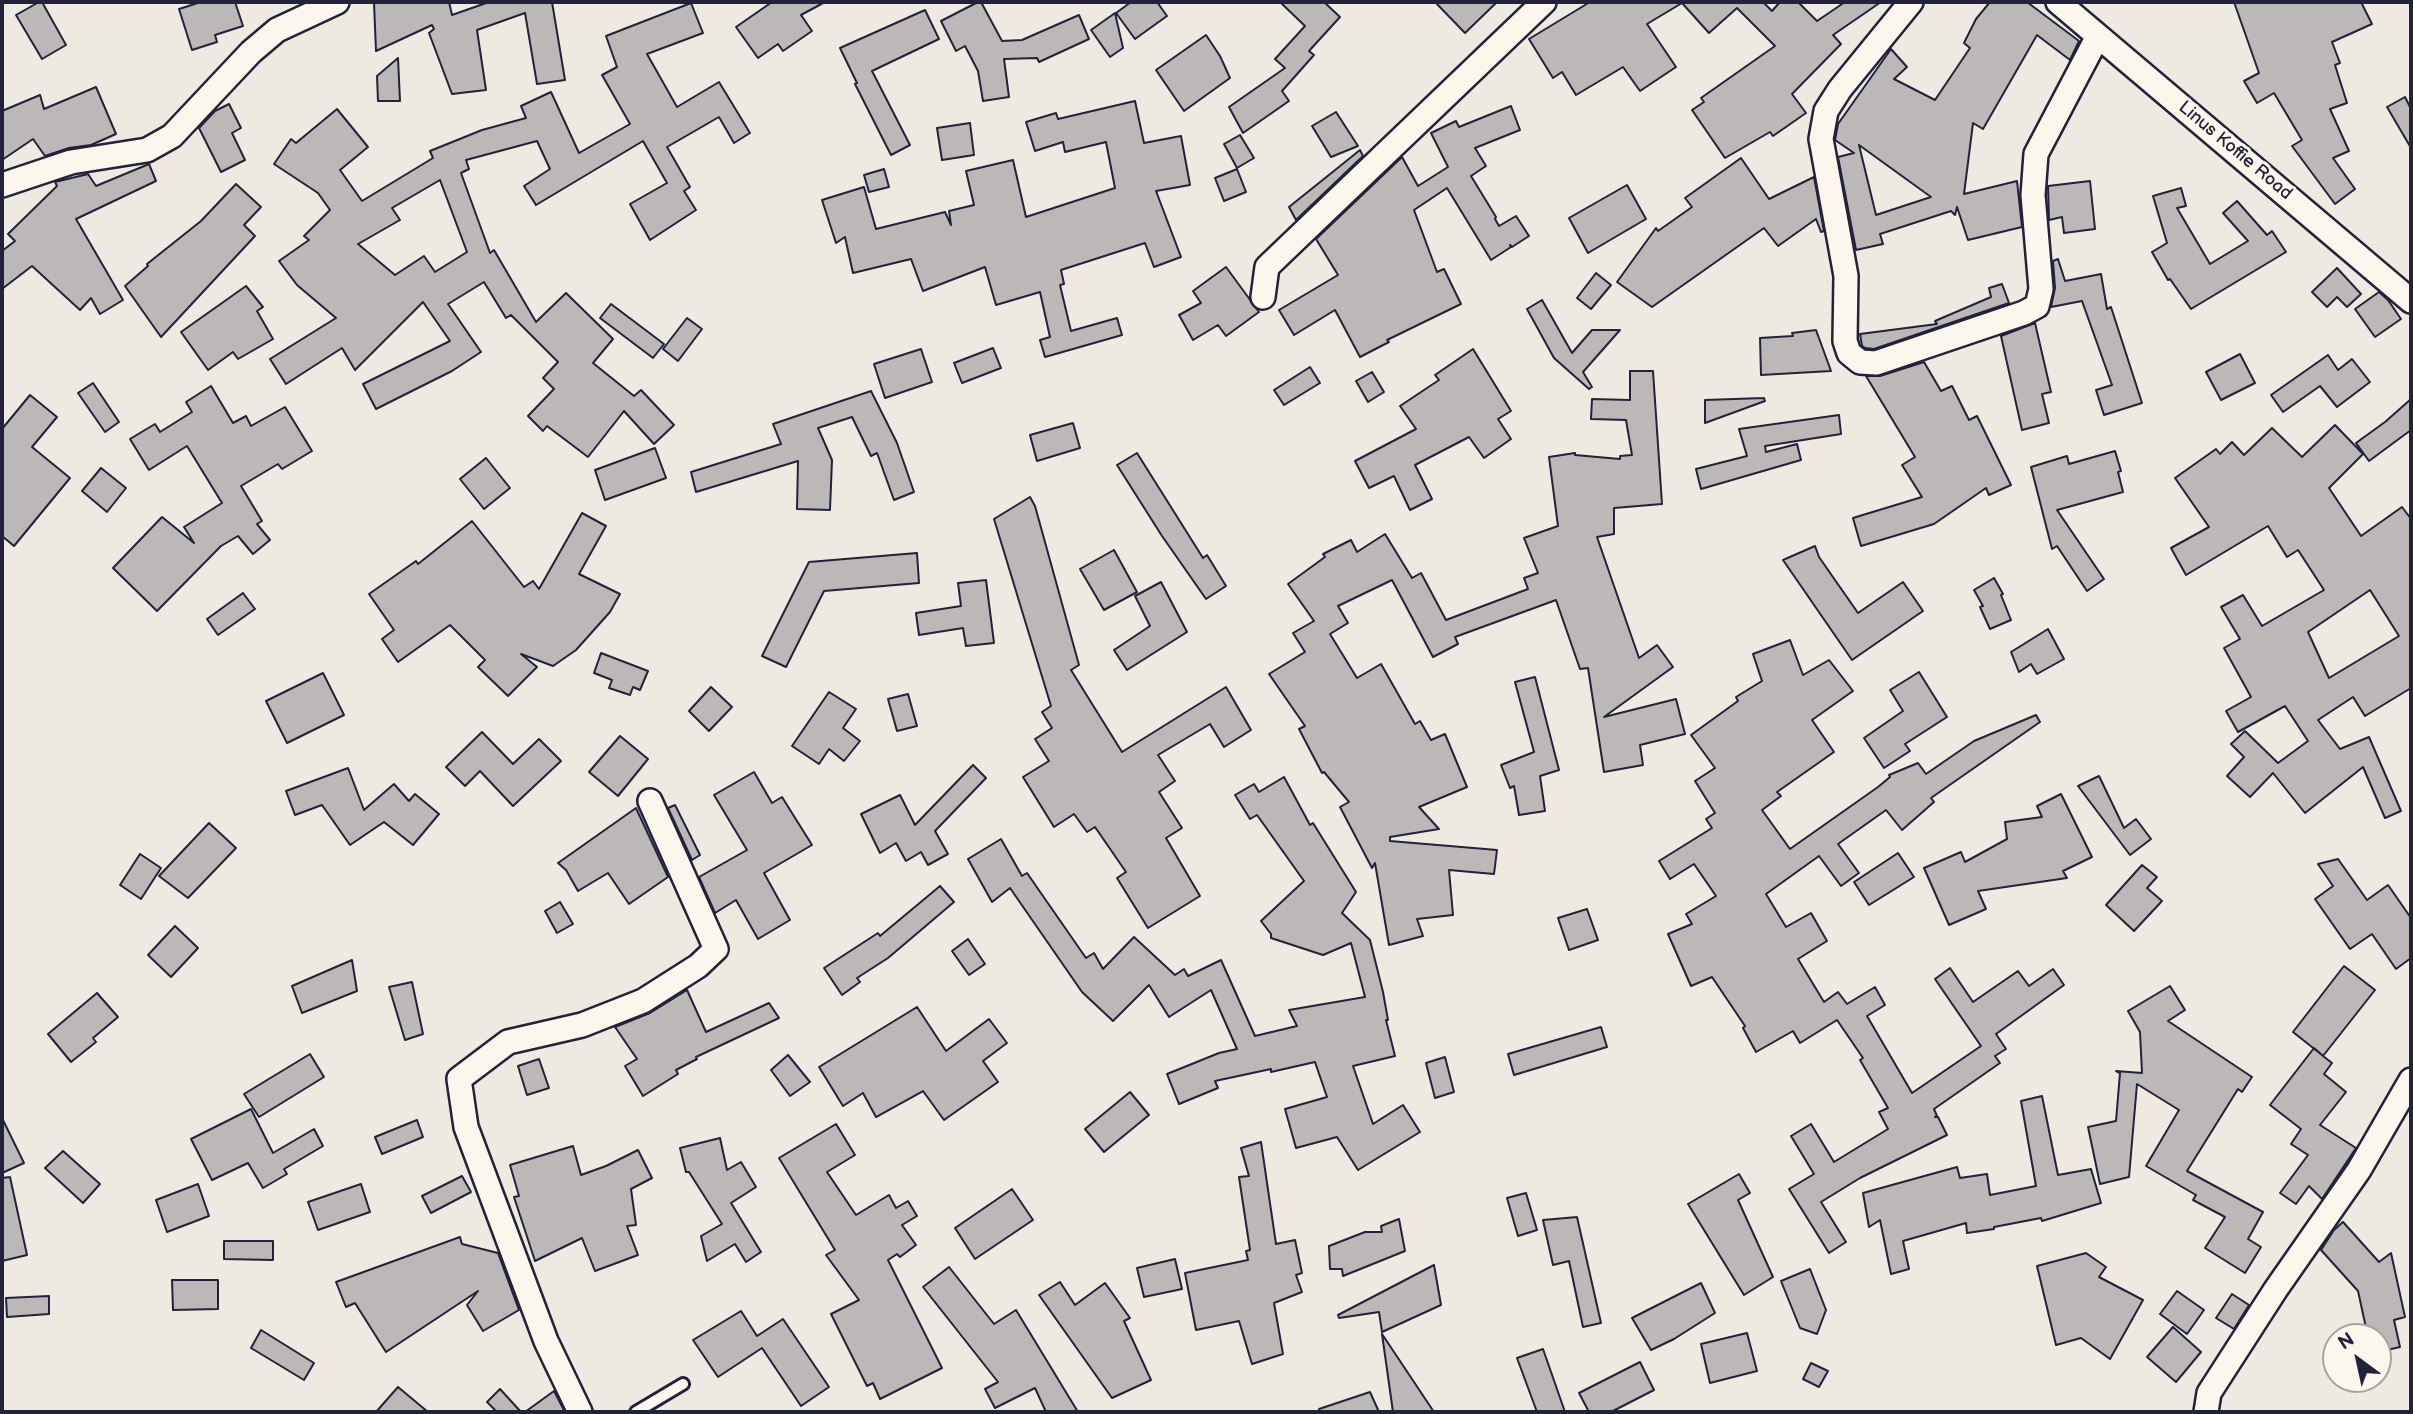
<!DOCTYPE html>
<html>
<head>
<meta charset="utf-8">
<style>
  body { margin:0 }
  #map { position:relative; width:2413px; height:1414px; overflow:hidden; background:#eeeae2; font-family:"Balsamiq Sans",sans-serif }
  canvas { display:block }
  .frame { position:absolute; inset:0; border:4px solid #22223b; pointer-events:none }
  .north { position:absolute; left:2322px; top:1323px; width:70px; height:70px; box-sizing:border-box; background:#fbf7ec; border:2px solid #a4a2a5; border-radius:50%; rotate:327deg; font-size:19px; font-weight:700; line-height:28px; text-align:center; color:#22223b }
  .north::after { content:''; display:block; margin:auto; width:24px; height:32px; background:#22223b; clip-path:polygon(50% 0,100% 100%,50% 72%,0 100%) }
</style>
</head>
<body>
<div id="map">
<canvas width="2413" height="1414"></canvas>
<div class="frame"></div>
<div class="north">N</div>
</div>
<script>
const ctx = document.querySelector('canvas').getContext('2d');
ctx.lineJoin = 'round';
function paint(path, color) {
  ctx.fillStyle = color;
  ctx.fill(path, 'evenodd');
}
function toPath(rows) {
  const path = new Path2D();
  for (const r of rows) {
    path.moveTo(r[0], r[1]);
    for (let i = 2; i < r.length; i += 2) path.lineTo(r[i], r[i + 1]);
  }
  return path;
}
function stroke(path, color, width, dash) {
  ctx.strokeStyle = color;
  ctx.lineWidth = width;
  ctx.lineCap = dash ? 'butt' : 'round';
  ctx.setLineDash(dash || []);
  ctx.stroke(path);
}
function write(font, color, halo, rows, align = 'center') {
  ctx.font = font + ' "Balsamiq Sans",sans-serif';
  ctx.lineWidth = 6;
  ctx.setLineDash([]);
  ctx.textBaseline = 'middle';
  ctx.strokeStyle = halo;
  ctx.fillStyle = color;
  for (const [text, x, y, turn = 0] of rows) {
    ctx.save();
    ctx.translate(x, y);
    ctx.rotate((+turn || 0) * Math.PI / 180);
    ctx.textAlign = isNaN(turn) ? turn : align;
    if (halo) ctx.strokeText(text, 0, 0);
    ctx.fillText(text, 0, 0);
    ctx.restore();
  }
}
const building = toPath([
  [39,2,42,2,66,45,42,59,16,15,39,2],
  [201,2,235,2,243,26,215,35,217,42,192,50,179,9,201,2],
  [449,2,452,15,489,2,552,2,565,80,537,84,525,13,477,30,486,90,452,94,429,33,434,29,432,25,376,51,374,3,449,2],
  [772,2,825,2,801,15,812,31,783,51,778,44,758,58,736,27,772,2],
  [978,2,981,2,1002,41,1022,40,1079,15,1089,39,1039,62,1037,58,1004,59,1009,97,983,101,978,71,965,46,956,51,941,21,978,2],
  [1131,2,1157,2,1167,16,1135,39,1116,13,1131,2],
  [1280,2,1324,2,1340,17,1309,51,1314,55,1282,91,1289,101,1243,133,1229,107,1285,68,1275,59,1305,26,1280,2],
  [1435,2,1497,2,1465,33,1435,2],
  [1590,2,1763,2,1772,11,1780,2,1798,2,1817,21,1845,2,1881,2,1833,35,1841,44,1792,94,1806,113,1773,136,1770,132,1725,158,1692,110,1704,102,1701,98,1775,46,1737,8,1709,33,1682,3,1647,24,1676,67,1640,91,1623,67,1576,95,1562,72,1553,78,1529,39,1590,2],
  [1990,2,2027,2,2079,41,2070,60,2037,35,1983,129,1973,123,1964,194,2017,181,2022,227,1968,240,1957,207,1955,215,1951,211,1880,234,1883,244,1856,250,1838,157,1854,153,1835,140,1838,124,1891,49,1907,67,1894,79,1935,100,1970,48,1964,43,1976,19,1990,2],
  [1859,145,1931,197,1876,215,1859,145],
  [2234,2,2361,2,2372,24,2332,42,2340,63,2335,65,2347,103,2330,109,2349,151,2333,158,2355,189,2335,204,2292,146,2302,140,2274,93,2257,103,2244,81,2259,73,2234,2],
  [691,3,703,33,647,54,677,107,719,82,750,133,734,143,719,117,667,147,690,187,684,191,696,210,650,240,630,204,667,183,643,141,536,205,524,186,550,169,537,141,466,160,469,169,461,173,490,253,494,250,536,322,566,293,613,339,593,363,634,396,641,390,674,425,654,444,624,411,588,457,547,426,543,431,528,416,554,389,543,378,558,362,511,315,506,318,484,282,448,304,481,352,452,371,376,409,363,384,450,341,423,302,355,370,342,348,286,384,270,359,336,318,297,285,279,261,309,240,304,236,330,210,318,193,274,164,291,139,296,143,337,109,368,147,340,170,362,201,433,158,430,151,482,130,526,118,521,106,551,92,579,153,630,124,602,75,617,67,606,36,691,3],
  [440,180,467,252,435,272,424,256,395,275,358,244,400,220,392,208,440,180],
  [925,10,939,39,872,71,910,145,891,155,855,84,857,83,840,48,925,10],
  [1115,13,1123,48,1110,57,1091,30,1115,13],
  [1206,35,1220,56,1230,78,1184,111,1156,70,1206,35],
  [398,58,400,101,378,101,377,76,398,58],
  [96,87,116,134,91,145,69,148,45,156,33,139,2,160,2,111,40,95,44,109,96,87],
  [2405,97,2411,109,2411,148,2387,107,2405,97],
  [1135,101,1144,143,1181,136,1190,185,1156,191,1181,257,1154,267,1145,243,1061,270,1064,284,1060,285,1071,331,1117,318,1122,335,1045,357,1040,340,1050,337,1040,292,996,305,985,267,923,291,911,259,853,273,845,237,836,243,822,200,864,187,876,229,945,212,951,225,949,211,974,205,966,171,1013,160,1026,217,1115,188,1106,142,1065,152,1063,142,1035,151,1026,122,1056,113,1058,119,1135,101],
  [229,104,241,128,232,133,245,160,221,172,199,128,215,111,229,104],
  [1511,106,1520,130,1475,148,1486,166,1471,176,1496,217,1495,219,1499,226,1516,216,1529,236,1512,247,1510,245,1511,247,1491,260,1447,188,1414,210,1437,272,1444,269,1461,304,1387,340,1389,342,1360,357,1335,310,1294,335,1279,310,1338,275,1316,239,1402,157,1418,186,1448,167,1431,133,1456,121,1459,127,1511,106],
  [1336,112,1358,146,1331,157,1312,126,1336,112],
  [970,123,974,155,942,160,937,128,970,123],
  [1240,135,1254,158,1237,168,1224,144,1240,135],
  [1360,150,1363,156,1296,220,1289,207,1360,150],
  [1741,158,1769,199,1814,177,1824,231,1821,232,1816,219,1778,246,1764,228,1652,307,1617,282,1656,228,1658,231,1692,207,1685,198,1741,158],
  [149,164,156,181,76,219,123,300,100,314,91,298,80,310,32,266,2,289,2,251,15,241,8,234,57,186,55,182,88,174,96,186,149,164],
  [884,169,889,187,869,192,864,175,884,169],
  [1237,169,1246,192,1224,201,1215,178,1237,169],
  [2090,181,2095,229,2064,233,2062,217,2049,220,2048,186,2090,181],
  [236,184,261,207,244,225,255,236,161,337,125,286,148,266,147,264,201,221,236,184],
  [1627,185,1646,219,1588,253,1569,218,1627,185],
  [2181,188,2186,206,2177,208,2210,264,2248,241,2223,213,2237,201,2267,235,2272,231,2286,252,2191,309,2170,279,2168,280,2152,252,2167,243,2153,196,2181,188],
  [2058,259,2065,281,2101,274,2107,309,2111,307,2142,403,2104,415,2096,390,2112,385,2082,301,2051,307,2055,288,2053,261,2058,259],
  [1226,267,1259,312,1226,336,1218,325,1193,340,1179,315,1201,303,1193,291,1226,267],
  [2337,268,2361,294,2347,307,2337,297,2327,307,2312,292,2337,268],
  [1596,273,1611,285,1591,309,1577,298,1596,273],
  [2002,284,2009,303,1874,349,1865,348,1862,346,1860,334,1937,324,1935,321,1991,297,1989,288,2002,284],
  [246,286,263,307,257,311,273,339,238,359,233,352,208,370,181,332,246,286],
  [2379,292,2388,300,2401,319,2375,337,2355,309,2379,292],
  [1542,300,1572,353,1592,330,1620,330,1583,372,1592,387,1589,389,1554,358,1527,309,1542,300],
  [611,304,664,344,653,358,600,318,611,304],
  [687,318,702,329,678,361,663,349,687,318],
  [2035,323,2051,392,2042,394,2049,423,2022,430,2001,336,2035,323],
  [1816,330,1831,371,1761,375,1760,338,1793,336,1792,333,1816,330],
  [993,348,1001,368,962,383,954,363,993,348],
  [921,349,932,382,885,398,874,364,921,349],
  [1473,349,1511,411,1498,419,1511,439,1484,458,1469,437,1415,465,1432,499,1410,510,1394,476,1369,488,1355,461,1416,429,1400,406,1439,380,1435,375,1473,349],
  [2240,354,2255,383,2221,400,2206,372,2240,354],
  [2328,355,2338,370,2352,359,2370,382,2337,407,2320,386,2283,412,2271,395,2328,355],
  [1924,362,1941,391,1952,386,1969,420,1977,416,2011,485,1989,495,1986,488,1934,524,1861,546,1853,518,1922,497,1902,465,1915,457,1866,376,1880,376,1924,362],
  [1310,367,1320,383,1284,405,1274,390,1310,367],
  [1630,371,1653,371,1662,504,1614,508,1614,534,1597,537,1639,658,1657,645,1673,667,1604,717,1676,699,1685,734,1640,745,1643,765,1604,772,1588,668,1580,669,1556,600,1455,637,1458,644,1433,657,1392,580,1338,606,1348,623,1330,634,1357,678,1381,664,1415,724,1420,721,1431,740,1445,734,1467,787,1419,807,1439,829,1390,837,1390,841,1497,850,1494,874,1449,870,1453,915,1417,919,1423,936,1389,945,1375,863,1372,868,1340,807,1349,802,1324,772,1322,773,1299,729,1305,726,1269,674,1305,652,1293,633,1314,621,1288,584,1325,557,1323,554,1351,540,1357,552,1385,534,1412,578,1421,573,1446,620,1528,589,1524,578,1538,573,1524,538,1558,526,1549,457,1575,453,1575,455,1620,459,1620,456,1632,455,1626,420,1591,419,1592,399,1630,400,1630,371],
  [1372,372,1384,392,1368,402,1356,381,1372,372],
  [93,383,119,422,105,432,78,393,93,383],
  [211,386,233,423,246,416,251,426,285,407,312,451,282,469,278,464,241,486,262,521,257,524,270,540,253,554,238,536,221,546,157,611,113,568,162,517,194,543,184,527,222,503,187,446,149,470,130,439,155,424,160,432,192,412,186,402,211,386],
  [871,391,897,443,914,492,894,500,877,453,871,456,852,417,818,428,832,460,830,510,797,509,798,461,696,492,691,472,781,444,773,424,871,391],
  [30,395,57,417,32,447,70,478,14,546,2,536,2,429,30,395],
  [1764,398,1765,401,1705,423,1705,400,1764,398],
  [2411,399,2411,430,2369,461,2356,443,2385,422,2411,399],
  [1839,415,1841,434,1765,446,1766,452,1797,444,1801,460,1701,489,1696,469,1747,456,1739,429,1839,415],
  [1073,423,1080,448,1037,461,1030,435,1073,423],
  [2335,425,2363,454,2329,488,2361,536,2402,507,2411,519,2411,688,2365,716,2353,697,2318,720,2340,749,2369,737,2401,811,2385,818,2363,767,2305,813,2273,773,2250,797,2227,776,2244,757,2231,744,2245,731,2278,763,2308,741,2285,706,2238,732,2226,711,2251,697,2224,648,2240,639,2221,607,2243,595,2262,626,2324,590,2298,550,2287,557,2268,526,2186,575,2171,548,2209,527,2175,478,2216,449,2220,454,2232,442,2244,455,2272,428,2302,457,2335,425],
  [2370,590,2399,636,2329,678,2308,632,2370,590],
  [655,448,666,478,605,500,595,470,655,448],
  [2115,451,2121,471,2118,472,2123,492,2057,510,2104,579,2087,591,2057,546,2052,549,2031,467,2067,456,2069,464,2115,451],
  [1137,453,1203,558,1207,555,1226,586,1206,599,1162,536,1117,465,1137,453],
  [486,458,510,488,484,509,460,479,486,458],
  [101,468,126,488,107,512,82,491,101,468],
  [1030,497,1035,506,1079,665,1071,670,1122,752,1226,687,1251,730,1224,747,1210,724,1158,755,1175,781,1159,792,1182,828,1166,838,1200,896,1148,928,1117,878,1126,872,1095,827,1087,832,1074,814,1054,827,1023,777,1049,761,1035,739,1052,728,1042,712,1051,706,994,519,1030,497],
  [582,513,606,526,579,574,620,594,610,612,576,650,553,666,521,654,537,667,508,696,478,667,485,660,450,625,398,662,382,639,394,630,369,594,416,561,418,564,472,521,524,587,533,581,539,589,582,513],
  [1815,546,1819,557,1858,613,1903,582,1923,611,1852,660,1783,560,1815,546],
  [1114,550,1137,592,1104,610,1080,569,1114,550],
  [917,553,919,583,824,591,786,667,762,656,809,562,917,553],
  [1994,578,2003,594,2001,595,2011,620,1990,629,1980,607,1983,606,1974,590,1994,578],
  [986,580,994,643,966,646,963,628,919,635,916,613,961,606,958,583,986,580],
  [1161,582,1187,632,1127,670,1114,650,1150,626,1135,596,1161,582],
  [243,593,255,609,218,635,207,619,243,593],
  [2048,629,2064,659,2037,674,2031,664,2019,672,2011,652,2048,629],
  [1790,640,1803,675,1829,660,1853,691,1812,720,1834,752,1777,792,1781,796,1762,810,1790,849,1878,787,1890,777,1889,775,1918,763,1926,774,1974,741,2036,715,2040,722,1931,798,1934,802,1902,830,1886,810,1838,844,1859,873,1841,886,1819,856,1766,894,1786,927,1811,913,1827,941,1798,959,1824,1002,1838,992,1847,1004,1875,987,1885,1005,1867,1016,1912,1093,1981,1046,1935,979,1950,968,1973,1002,2018,971,2029,986,2053,969,2064,985,1996,1034,2006,1049,1995,1056,2000,1063,1934,1109,1937,1116,1935,1117,1938,1117,1947,1135,1860,1178,1821,1202,1846,1242,1829,1253,1789,1189,1814,1174,1791,1136,1811,1124,1834,1162,1888,1129,1879,1112,1888,1108,1860,1060,1863,1058,1837,1020,1800,1043,1793,1031,1756,1052,1743,1028,1745,1026,1712,977,1691,986,1668,934,1692,924,1686,914,1716,896,1694,864,1670,879,1659,861,1712,828,1706,819,1715,813,1695,781,1715,768,1691,735,1738,701,1736,697,1762,681,1753,654,1790,640],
  [601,653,648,671,640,690,633,687,630,695,609,688,612,680,594,673,601,653],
  [1919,672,1947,717,1905,744,1910,751,1884,768,1864,738,1903,711,1890,690,1919,672],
  [323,673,344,715,287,743,266,701,323,673],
  [1535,677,1559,770,1540,776,1545,811,1519,815,1514,786,1510,788,1501,765,1534,752,1515,682,1535,677],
  [711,687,732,707,709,731,689,711,711,687],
  [829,692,856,709,843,728,860,741,844,761,829,749,819,764,792,746,829,692],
  [908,694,917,726,897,731,888,699,908,694],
  [482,732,513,764,539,739,561,761,513,806,480,771,465,786,446,767,482,732],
  [620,736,648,759,618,796,589,772,620,736],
  [973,765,986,778,935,831,948,854,928,865,921,852,906,861,896,843,880,853,861,814,900,795,915,825,973,765],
  [348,768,364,810,394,784,409,801,415,794,439,814,413,845,384,822,350,845,322,805,295,815,286,791,348,768],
  [754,772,772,803,782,797,812,845,764,873,790,920,758,939,736,900,715,913,699,877,747,850,714,795,754,772],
  [2099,776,2124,828,2136,819,2151,839,2130,855,2078,786,2099,776],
  [1284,777,1310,825,1313,823,1356,892,1342,913,1370,940,1383,992,1388,1020,1386,1020,1395,1056,1353,1066,1373,1124,1403,1105,1420,1132,1358,1170,1337,1137,1296,1148,1285,1109,1327,1097,1315,1062,1271,1072,1271,1069,1215,1081,1218,1088,1179,1104,1167,1074,1219,1053,1237,1049,1211,990,1169,1017,1149,985,1113,1021,1082,992,1010,888,992,902,968,859,1001,839,1022,876,1027,873,1086,958,1094,953,1103,969,1134,937,1175,975,1184,969,1188,976,1221,960,1255,1036,1297,1026,1289,1010,1365,997,1351,943,1323,955,1271,938,1271,934,1261,921,1304,881,1257,815,1250,819,1235,795,1254,784,1259,792,1284,777],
  [2061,794,2092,857,2063,871,2067,878,1978,891,1986,909,1949,925,1924,868,1961,852,1965,862,2007,839,2005,822,2042,817,2037,806,2061,794],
  [675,805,700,855,692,860,668,808,675,805],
  [636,808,668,877,629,904,608,873,578,891,566,870,558,863,636,808],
  [209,823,236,848,188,898,159,876,209,823],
  [1898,853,1914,877,1869,905,1854,882,1898,853],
  [140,854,161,868,141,899,120,885,140,854],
  [2338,859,2367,900,2388,885,2411,918,2411,958,2396,969,2372,934,2350,949,2315,899,2333,886,2318,864,2338,859],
  [2142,865,2157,877,2147,888,2162,901,2134,931,2106,905,2142,865],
  [940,886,954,902,888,958,857,978,860,982,842,995,824,968,878,933,880,936,940,886],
  [560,902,573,924,557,933,545,911,560,902],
  [1587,909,1598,940,1569,950,1558,918,1587,909],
  [175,926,198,948,171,977,148,955,175,926],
  [968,939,985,964,969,975,952,951,968,939],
  [352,960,357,991,302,1013,292,986,352,960],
  [2344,966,2375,990,2323,1056,2332,1063,2324,1074,2346,1092,2320,1125,2356,1148,2322,1199,2309,1186,2296,1204,2280,1193,2308,1155,2291,1144,2301,1129,2270,1105,2314,1048,2322,1055,2293,1032,2344,966],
  [412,982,423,1034,405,1040,389,987,412,982],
  [2170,986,2185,1010,2168,1021,2252,1077,2242,1092,2238,1089,2187,1171,2263,1212,2248,1239,2261,1247,2245,1273,2205,1248,2225,1217,2193,1200,2196,1195,2146,1166,2179,1110,2137,1084,2129,1177,2100,1184,2088,1127,2116,1121,2120,1073,2116,1071,2142,1073,2140,1032,2128,1011,2170,986],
  [687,990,706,1032,769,1003,779,1018,696,1057,697,1059,676,1070,678,1074,643,1096,625,1066,637,1059,615,1027,650,1013,687,990],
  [97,993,118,1017,93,1038,96,1042,71,1062,48,1034,97,993],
  [917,1007,946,1051,989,1019,1007,1043,983,1061,998,1082,944,1120,923,1091,876,1117,863,1093,843,1106,819,1067,917,1007],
  [1601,1027,1607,1047,1514,1075,1508,1054,1601,1027],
  [310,1054,324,1077,259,1117,244,1094,310,1054],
  [788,1055,810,1082,790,1096,771,1070,788,1055],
  [1445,1057,1454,1092,1435,1098,1426,1063,1445,1057],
  [539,1059,549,1088,527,1095,518,1066,539,1059],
  [1130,1092,1149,1115,1104,1152,1085,1129,1130,1092],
  [2042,1096,2058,1175,2091,1169,2101,1203,2042,1221,2041,1218,1994,1227,1994,1229,1967,1233,1966,1223,1903,1241,1909,1269,1891,1274,1880,1220,1869,1227,1863,1193,1957,1167,1960,1178,1987,1174,1990,1195,2036,1186,2021,1101,2042,1096],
  [251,1109,273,1153,314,1129,323,1146,284,1169,287,1174,263,1188,248,1163,212,1180,191,1139,251,1109],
  [2,1118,24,1163,2,1173,2,1118],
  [417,1120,423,1137,382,1154,375,1137,417,1120],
  [836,1124,855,1155,827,1172,856,1215,889,1195,896,1208,908,1201,917,1216,902,1225,916,1245,900,1257,897,1254,888,1260,942,1368,880,1399,873,1383,867,1386,831,1314,859,1300,826,1255,835,1250,779,1158,836,1124],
  [720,1138,727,1170,741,1162,756,1187,731,1203,761,1252,746,1262,735,1244,707,1261,701,1236,722,1224,689,1172,686,1172,680,1148,720,1138],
  [1261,1142,1276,1244,1295,1240,1302,1273,1296,1275,1302,1292,1274,1303,1283,1354,1252,1364,1239,1321,1196,1330,1185,1273,1248,1260,1246,1251,1250,1250,1239,1177,1249,1176,1241,1148,1261,1142],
  [573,1146,581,1175,606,1166,638,1150,652,1178,631,1189,636,1225,627,1226,638,1255,595,1271,582,1238,535,1261,514,1197,519,1196,510,1165,573,1146],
  [63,1151,100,1184,83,1203,45,1168,63,1151],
  [1739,1174,1750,1193,1738,1200,1773,1277,1744,1295,1688,1204,1739,1174],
  [462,1176,471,1192,431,1213,422,1196,462,1176],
  [10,1177,27,1255,2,1261,2,1178,10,1177],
  [198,1184,209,1216,167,1232,156,1200,198,1184],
  [361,1184,370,1212,318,1230,308,1202,361,1184],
  [1012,1189,1033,1220,975,1259,955,1228,1012,1189],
  [1526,1193,1537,1230,1518,1236,1507,1198,1526,1193],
  [1577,1217,1601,1323,1583,1327,1569,1261,1553,1265,1543,1220,1577,1217],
  [1399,1219,1405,1251,1343,1276,1342,1269,1330,1269,1329,1246,1365,1232,1382,1232,1381,1226,1399,1219],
  [2343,1222,2379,1262,2391,1253,2405,1317,2394,1320,2400,1347,2378,1352,2378,1337,2368,1337,2358,1291,2321,1250,2334,1230,2343,1222],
  [460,1237,462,1244,498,1253,519,1310,483,1331,467,1305,478,1291,386,1352,355,1303,346,1307,336,1282,460,1237],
  [224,1241,273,1241,273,1260,224,1259,224,1241],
  [2086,1253,2106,1267,2099,1277,2143,1300,2110,1359,2081,1338,2056,1345,2037,1266,2086,1253],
  [1175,1259,1182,1289,1144,1297,1137,1268,1175,1259],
  [1434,1265,1441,1305,1382,1332,1379,1312,1339,1318,1338,1315,1434,1265],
  [949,1267,994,1324,1016,1310,1078,1412,1046,1412,1035,1388,995,1408,985,1389,998,1382,923,1287,949,1267],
  [1810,1269,1826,1310,1817,1334,1800,1328,1781,1281,1810,1269],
  [172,1280,218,1280,218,1309,173,1310,172,1280],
  [1060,1282,1075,1305,1105,1283,1130,1318,1124,1321,1151,1380,1112,1398,1039,1295,1060,1282],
  [1701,1283,1715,1313,1674,1339,1651,1350,1632,1318,1701,1283],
  [2177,1291,2204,1310,2187,1334,2160,1314,2177,1291],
  [2232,1294,2249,1305,2234,1329,2216,1318,2232,1294],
  [49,1296,49,1314,7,1317,6,1298,49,1296],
  [741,1311,757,1336,783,1319,829,1387,801,1406,762,1348,718,1377,693,1340,741,1311],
  [2173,1327,2201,1352,2176,1382,2147,1357,2173,1327],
  [261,1330,314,1363,304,1380,251,1348,261,1330],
  [1747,1333,1757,1371,1710,1383,1701,1344,1747,1333],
  [1382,1334,1434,1412,1393,1412,1382,1334],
  [1543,1349,1565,1412,1537,1412,1517,1358,1543,1349],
  [1640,1362,1654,1390,1611,1412,1589,1412,1579,1393,1640,1362],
  [1811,1363,1828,1371,1819,1387,1803,1379,1811,1363],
  [398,1387,428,1412,376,1412,398,1387],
  [500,1389,521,1412,497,1412,487,1402,500,1389],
  [554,1391,565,1412,525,1412,554,1391],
  [1370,1392,1379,1412,1320,1412,1319,1409,1370,1392]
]);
const lane = toPath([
  [636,1412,683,1384]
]);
const street = toPath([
  [1911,2,1840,89,1826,111,1821,139,1846,276,1845,341,1849,353,1860,362,1876,363,2024,313,2037,306,2041,289,2033,195,2036,154,2098,36],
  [2058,2,2411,301],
  [2,185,71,162,147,150,172,136,251,52,277,30,337,2],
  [1263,297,1267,267,1544,2],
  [580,1412,546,1341,466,1127,459,1079,508,1042,582,1025,643,1001,698,966,716,949,650,801],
  [2206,1412,2209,1393,2276,1289,2359,1170,2411,1080]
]);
const streetNames = [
  ["Linus Koffie Road",2235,151,40]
];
paint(building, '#bcb8b8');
stroke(building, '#22223b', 2);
stroke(lane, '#22223b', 16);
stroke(street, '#22223b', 28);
stroke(lane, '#fbf7ec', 10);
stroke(street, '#fbf7ec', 23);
write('18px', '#22223b', '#fbf7ec', streetNames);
</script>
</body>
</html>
